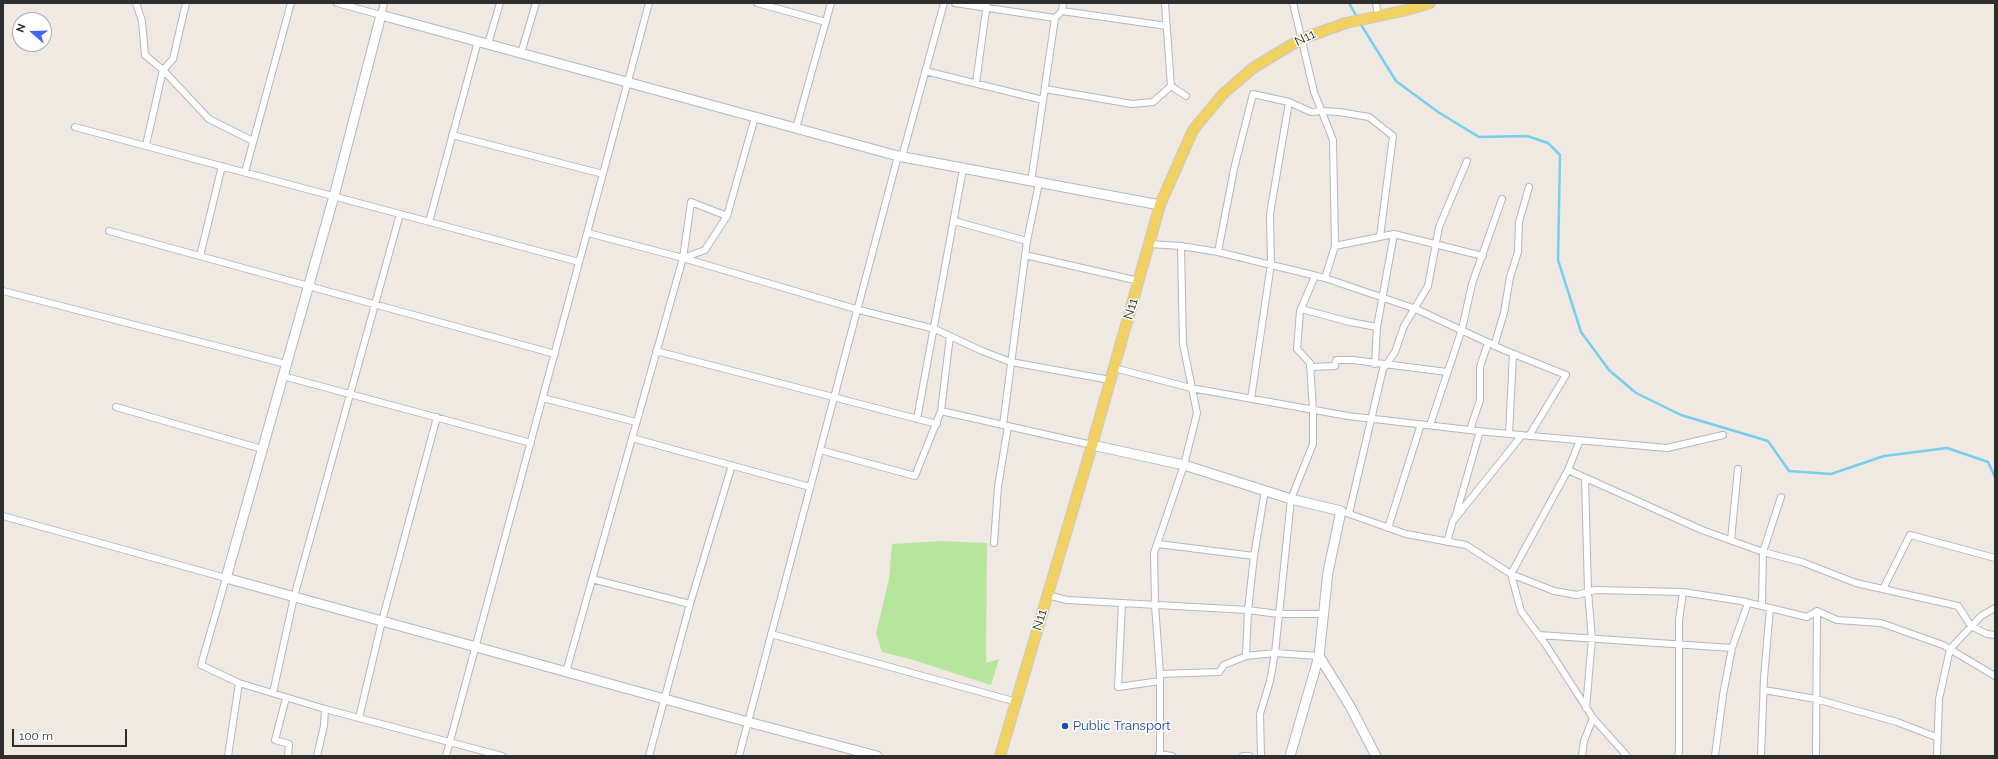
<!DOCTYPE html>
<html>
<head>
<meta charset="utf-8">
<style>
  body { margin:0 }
  #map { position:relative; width:1998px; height:759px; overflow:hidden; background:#efe9e1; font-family:Raleway,sans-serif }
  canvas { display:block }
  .frame { position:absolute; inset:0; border:4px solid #2e2e2e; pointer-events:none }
  .north { position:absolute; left:12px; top:12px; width:40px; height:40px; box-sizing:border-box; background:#fff; border:1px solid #ababab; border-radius:50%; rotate:290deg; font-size:11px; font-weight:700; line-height:16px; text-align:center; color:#2e2e2e }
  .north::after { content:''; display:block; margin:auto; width:14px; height:18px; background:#4264fb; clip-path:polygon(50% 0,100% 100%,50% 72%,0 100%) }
  .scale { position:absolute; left:12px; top:729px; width:115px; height:18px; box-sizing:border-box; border:2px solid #2e2e2e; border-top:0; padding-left:5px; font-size:12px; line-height:14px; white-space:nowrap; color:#2e2e2e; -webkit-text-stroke:3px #fff; paint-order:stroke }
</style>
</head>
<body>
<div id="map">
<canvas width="1998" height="759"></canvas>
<div class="frame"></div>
<div class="north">N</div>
<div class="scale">100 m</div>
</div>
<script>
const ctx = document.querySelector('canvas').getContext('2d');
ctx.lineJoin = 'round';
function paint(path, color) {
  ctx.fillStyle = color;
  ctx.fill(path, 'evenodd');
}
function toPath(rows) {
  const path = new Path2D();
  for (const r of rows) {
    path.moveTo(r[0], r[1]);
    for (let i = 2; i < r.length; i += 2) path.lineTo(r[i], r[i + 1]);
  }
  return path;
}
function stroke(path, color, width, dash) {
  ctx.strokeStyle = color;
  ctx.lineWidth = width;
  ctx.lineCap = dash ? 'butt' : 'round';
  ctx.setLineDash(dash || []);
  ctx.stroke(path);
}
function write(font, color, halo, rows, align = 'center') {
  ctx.font = font + ' Raleway,sans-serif';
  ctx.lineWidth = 3;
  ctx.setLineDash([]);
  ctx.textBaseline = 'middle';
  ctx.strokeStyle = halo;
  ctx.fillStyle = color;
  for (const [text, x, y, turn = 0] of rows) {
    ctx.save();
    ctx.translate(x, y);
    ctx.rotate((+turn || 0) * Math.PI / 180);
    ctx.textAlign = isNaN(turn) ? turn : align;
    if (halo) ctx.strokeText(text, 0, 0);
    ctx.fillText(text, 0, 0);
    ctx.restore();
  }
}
const green = toPath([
  [941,541,987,543,986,663,999,659,991,685,910,659,882,652,876,633,889,579,892,544]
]);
const stream = toPath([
  [1349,3,1358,19],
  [1360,23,1396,81,1438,112,1479,137,1527,136,1548,143,1560,155,1558,260,1581,332,1609,370,1636,393,1681,415,1768,441,1789,471,1831,474,1884,456,1947,448,1988,462,1995,477]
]);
const street = toPath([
  [136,3,142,21,145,55,163,70,173,59,186,3],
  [337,3,381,15,384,3],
  [757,3,826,22],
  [955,3,1055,18],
  [1165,3,1171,86,1186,96],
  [1293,3,1314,92,1333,140,1335,246,1325,278],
  [1376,3,1378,17],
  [1062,11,1167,26],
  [488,44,500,3],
  [521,53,536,3],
  [925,71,1043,100],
  [976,83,987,3],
  [1045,89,1132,104,1153,102,1171,86],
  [75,127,579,262],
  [796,128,831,3],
  [452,135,603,174],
  [146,145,163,70,209,119,253,141],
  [902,157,944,3],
  [245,172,291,3],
  [1031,182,1055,18,1062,11,1063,3],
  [954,221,1027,241],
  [429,222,478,41],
  [109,231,555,354],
  [588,233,683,258,859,310,935,329,982,351,1011,362,1110,380],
  [1150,244,1181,246,1218,252,1325,278,1416,309,1504,350,1566,375,1529,436],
  [1335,246,1394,234,1483,256],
  [1218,252,1234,169,1253,94,1289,102,1311,112,1322,111,1339,112,1369,117,1393,136,1380,237],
  [1025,255,1139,281],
  [200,256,222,166],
  [683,258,691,202,727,216],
  [3,291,286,364],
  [1301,309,1350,322,1377,327],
  [1494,346,1504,313,1510,277,1518,252,1519,222,1529,187],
  [656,351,937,424],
  [1375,364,1377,327,1394,234],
  [1310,367,1335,366,1336,360,1353,360,1447,372],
  [1114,368,1191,388,1348,416,1487,432,1667,448,1723,435],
  [283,376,531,443],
  [543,398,636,422],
  [1251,399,1271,264,1270,214,1289,102],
  [116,407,262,449],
  [941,411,1092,445],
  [917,419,963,169],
  [1003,425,1027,241,1039,183],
  [1430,425,1462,329,1472,284,1502,199],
  [1470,430,1480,400,1480,367,1488,343],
  [1509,434,1513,354],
  [632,438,810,487],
  [820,450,915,476,941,411,950,336],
  [1568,470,1580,440],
  [1585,478,1588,592,1592,639,1586,708],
  [1341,511,1406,534,1466,545,1511,574,1521,611,1546,645,1593,718,1627,756],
  [1349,513,1383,369,1395,352,1404,326,1428,286,1439,227,1467,161],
  [3,516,226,578,201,665,239,683,325,709,502,756],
  [1455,518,1480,431],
  [1388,528,1421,424],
  [1731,540,1738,469],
  [1447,542,1453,521,1522,435],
  [994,543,998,487,1008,426],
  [1158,544,1254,556],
  [592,579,690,604],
  [1883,589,1910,535,1995,558],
  [1047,595,1067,600,1248,610,1278,614,1323,614],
  [1122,603,1118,687,1160,681],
  [1762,606,1763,552,1781,497],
  [771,634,1017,702],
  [1539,635,1732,648],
  [1995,635,1987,634,1971,626,1958,606,1856,583,1802,562,1763,552,1702,530,1568,470,1511,574,1554,591,1577,595,1595,590,1683,592,1741,601,1807,617,1817,611,1837,620,1881,623,1943,645,1995,676],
  [1246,656,1248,610,1254,556,1265,490],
  [566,672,683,258,705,250,727,216,755,117],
  [1160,674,1219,672,1224,665,1246,656,1275,653,1319,656],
  [1764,690,1816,699,1897,722,1936,737],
  [273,693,294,597,400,214],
  [286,698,275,740,289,744,288,756],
  [359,718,382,621,437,417],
  [1159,754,1172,756],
  [228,756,239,683],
  [317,756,324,726,325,709],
  [446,756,649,3],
  [649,756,690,604,732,465],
  [739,756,898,156],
  [1160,756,1160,674,1155,605,1154,553,1184,465,1197,413,1183,344,1181,246],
  [1243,756,1249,756],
  [1261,756,1260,714,1270,681,1275,653,1291,499,1313,444,1313,410,1310,363,1297,349,1300,311,1315,276],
  [1582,756,1584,741,1593,718],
  [1678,756,1679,750,1679,620,1683,592],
  [1715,756,1723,695,1732,648,1748,603],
  [1761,756,1764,678,1770,608],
  [1816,756,1817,611],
  [1937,756,1939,699,1950,649,1981,616,1995,608]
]);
const secondary = toPath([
  [1092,445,1184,465,1291,499,1341,511,1328,572,1319,656,1290,756],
  [1319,656,1350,706,1376,756],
  [877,756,748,722,226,578,334,196,381,15,898,156,1160,205]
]);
const primary = toPath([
  [1000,756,1092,445,1160,205,1193,130,1223,94,1253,68,1301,39,1346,23,1407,10,1430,3]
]);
const markers = [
  [1065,726,4,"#1a4fb4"]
];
const streetNames = [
  ["N11",1305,38,-26],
  ["N11",1131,309,-74],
  ["N11",1040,620,-74]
];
const transitNames = [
  ["Public Transport",1073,726]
];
paint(green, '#b6e59e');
stroke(stream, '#75cff0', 2.5);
stroke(street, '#b4b7c1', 8);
stroke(secondary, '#b4b7c1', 11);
stroke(primary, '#c9c9c9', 12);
stroke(street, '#fff', 6);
stroke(secondary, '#fff', 9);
stroke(primary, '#f2d163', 10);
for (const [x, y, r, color] of markers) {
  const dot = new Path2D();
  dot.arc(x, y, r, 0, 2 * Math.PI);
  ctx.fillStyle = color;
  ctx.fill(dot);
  stroke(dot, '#fff', 1.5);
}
write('13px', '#2e2e2e', '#fff', streetNames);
write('13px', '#164399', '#fff', transitNames, 'left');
</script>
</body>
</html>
